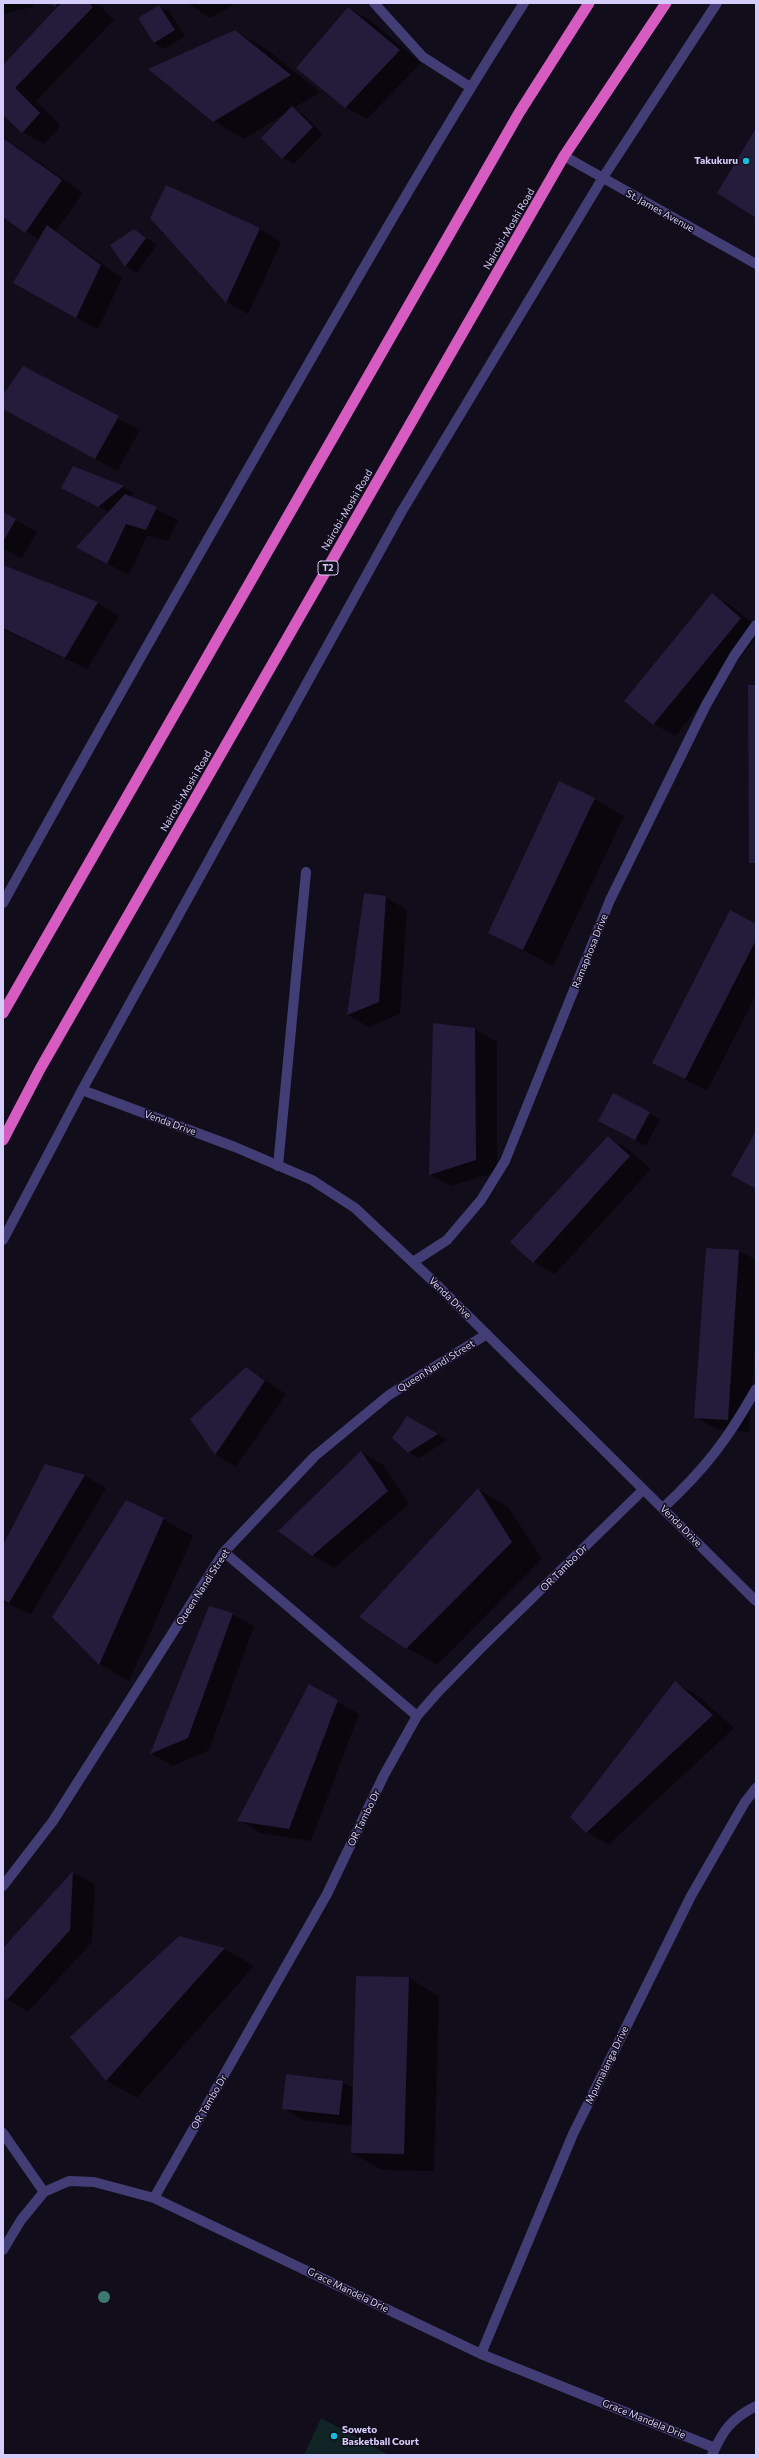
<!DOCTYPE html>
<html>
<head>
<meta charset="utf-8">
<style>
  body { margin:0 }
  #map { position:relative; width:759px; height:2458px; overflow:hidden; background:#110d1b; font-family:Commissioner,sans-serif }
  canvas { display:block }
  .frame { position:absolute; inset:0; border:4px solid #d5cdf9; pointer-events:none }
</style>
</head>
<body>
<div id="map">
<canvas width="759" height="2458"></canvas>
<div class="frame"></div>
</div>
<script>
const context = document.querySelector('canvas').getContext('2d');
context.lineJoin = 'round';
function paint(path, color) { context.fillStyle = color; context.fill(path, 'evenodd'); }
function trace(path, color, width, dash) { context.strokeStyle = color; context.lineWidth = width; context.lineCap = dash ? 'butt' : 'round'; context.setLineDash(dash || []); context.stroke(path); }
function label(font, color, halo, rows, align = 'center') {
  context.font = font + ' Commissioner,sans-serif'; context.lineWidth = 3; context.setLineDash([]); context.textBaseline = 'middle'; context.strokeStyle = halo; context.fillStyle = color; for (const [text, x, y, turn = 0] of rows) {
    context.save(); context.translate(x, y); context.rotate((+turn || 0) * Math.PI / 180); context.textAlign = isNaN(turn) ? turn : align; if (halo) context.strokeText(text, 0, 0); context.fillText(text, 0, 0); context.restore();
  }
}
paint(new Path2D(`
  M321 2418 389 2455H304Z`), '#112425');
paint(new Path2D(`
  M3 3H33V7L3 14Z
  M52 3H97L114 20 36 101 61 126 44 144 22 132 3 113V66L58 8Z
  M188 3H237L210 18Z
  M159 6 170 12 185 36 165 49 154 43Z
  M348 8 370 20 421 63 367 119 345 107Z
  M235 31 265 48 320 92 294 108 303 114 323 134 294 164 283 158 263 138 286 113 244 139 214 121Z
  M3 137 83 193 56 231 122 278 98 329 36 295 39 240 3 216Z
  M166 186 260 229 281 242 248 314 227 302Z
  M134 230 157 245 137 273 126 266 112 245Z
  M23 368 140 430 117 471 3 408V397Z
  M74 468 124 487 134 493 130 497 178 520 168 541 147 536 129 575 99 559 109 512 73 494Z
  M3 513 37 532 22 558 3 549Z
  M3 566 98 603 119 616 87 669 3 629Z
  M712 595 733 607 756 626V638L675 736 654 724Z
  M594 799 624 816 553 966 489 932Z
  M365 894 385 897 407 910 400 1014 369 1027 348 1015Z
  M756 925V995L707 1091 654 1063Z
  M434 1024 475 1029 497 1042V1172L451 1186 430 1174Z
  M614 1094 660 1119 646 1146 611 1127Z
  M608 1137 629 1150 651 1169 555 1274 534 1262Z
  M707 1249 739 1251 756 1260V1327L749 1432 717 1429 695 1417Z
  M246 1368 286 1394 236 1467 215 1454Z
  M407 1417 448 1440 419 1458 408 1452Z
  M361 1452 383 1465 409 1504 334 1568 312 1555Z
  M46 1465 85 1476 106 1488 31 1614 3 1602V1547Z
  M479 1490 508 1507 542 1559 437 1665 407 1648Z
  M163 1519 193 1536 129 1681 100 1664 53 1617Z
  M210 1607 232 1614 254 1626 209 1750 173 1766 152 1754Z
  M675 1683 697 1695 734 1728 608 1845 587 1832Z
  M309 1686 359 1714 311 1841 260 1833 239 1820Z
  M74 1873 95 1885 92 1942 28 2012 3 1997V1950Z
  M180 1937 225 1949 254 1966 137 2098 107 2081 72 2037Z
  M357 1977 409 1978 439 1996 434 2171 382 2170 352 2153V2126L304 2120 283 2108 342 2082 354 2088Z`), '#0007');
paint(new Path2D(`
  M50 3H58L55 7Z
  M61 3H89L93 7 15 88 40 113 22 133 3 115V65Z
  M159 5 175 30 154 43 138 18Z
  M348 7 400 50 345 108 296 68Z
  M235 30 291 75 213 122 148 69Z
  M292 106 313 127 282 159 261 138Z
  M756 128V218L717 193Z
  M3 138 62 180 25 233 3 217Z
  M166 185 260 228 226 303 150 218Z
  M47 225 101 265 76 318 13 283Z
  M134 229 146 238 125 267 110 245Z
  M23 366 119 416 95 459 3 409V395Z
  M73 466 124 486 98 507 61 488Z
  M125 494 157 507 146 530 126 524 107 564 76 547Z
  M3 512 16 519 3 542Z
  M3 565 98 602 65 658 3 628Z
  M712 593 741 618 653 725 624 701Z
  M748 685H756V863H749Z
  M559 781 595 798 523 950 488 933Z
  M364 893 386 896 379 1002 347 1015Z
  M730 910 756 924V940L685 1079 652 1063Z
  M433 1023 475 1028 476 1160 429 1175Z
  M613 1093 650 1112 635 1140 598 1121Z
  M756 1131V1189L731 1175Z
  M608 1136 630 1156 533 1263 510 1242Z
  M706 1248 739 1250 728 1420 694 1418Z
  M246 1367 265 1381 215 1455 190 1419Z
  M407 1416 438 1434 408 1453 392 1438Z
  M361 1451 388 1491 312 1556 278 1531Z
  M45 1464 85 1475 9 1603 3 1600V1545Z
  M478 1488 512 1542 406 1649 359 1617Z
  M126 1500 164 1518 99 1665 52 1617Z
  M209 1606 233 1613 188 1738 150 1754Z
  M675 1681 713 1715 586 1833 570 1817Z
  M309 1684 338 1700 289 1829 237 1821Z
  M73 1871 70 1930 6 2001 3 1998V1948Z
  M179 1936 225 1948 106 2081 70 2037Z
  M356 1976 409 1977 404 2154 351 2153Z
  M286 2074 343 2081 339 2115 282 2109Z`), '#241c3a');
trace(new Path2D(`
  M3 903C100 728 199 554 299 380 372 253 445 126 524 3
  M278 1166 306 872
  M3 1240 82 1090 402 511 602 179 717 3`), '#433d75', 10);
trace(new Path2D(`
  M374 3 423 57 470 87
  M564 156 756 264
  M82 1090 235 1147 312 1180 355 1208 435 1283 756 1601
  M413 1262 447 1240 481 1200 505 1161 610 900 706 705 734 656 756 625
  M663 1508C705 1469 728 1439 756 1389
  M224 1552 417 1716
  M3 1886 53 1821 224 1552 315 1456 389 1395 487 1334
  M3 2133 44 2192
  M154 2198 327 1894 384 1775 417 1716 438 1692 482 1647 643 1490
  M3 2250 21 2220 44 2192 69 2181 94 2182 154 2198 481 2354 715 2448
  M481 2354 573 2134 691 1896 745 1802 756 1788
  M712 2455C723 2430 731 2419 756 2406`), '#433d75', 10);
trace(new Path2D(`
  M3 1013 519 113 589 3
  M3 1140 40 1069 564 156 666 3`), '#d65cc1', 11);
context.fillStyle = '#3e7873';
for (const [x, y] of [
  [104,2297]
]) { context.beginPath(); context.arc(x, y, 6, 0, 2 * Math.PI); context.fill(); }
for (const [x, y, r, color] of [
  [746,161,4,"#19bbda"],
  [334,2436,4,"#19bbda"]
]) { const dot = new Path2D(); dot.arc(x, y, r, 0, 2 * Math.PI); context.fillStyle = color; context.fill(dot); trace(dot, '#110d1b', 1.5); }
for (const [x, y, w] of [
  [328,568,20]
]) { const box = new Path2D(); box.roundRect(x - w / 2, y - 7, w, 14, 3); context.fillStyle = '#110d1b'; context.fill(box); trace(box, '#d5cdf9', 1); }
label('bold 9px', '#d5cdf9', null, [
  ["T2",328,568]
]);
label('bold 10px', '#d5cdf9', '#110d1b', [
  ["Takukuru",738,161],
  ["Soweto",342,2430,"left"],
  ["Basketball Court",342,2442,"left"]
], 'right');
label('10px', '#d5cdf9', '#110d1b', [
  ["St. James Avenue",660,211,29],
  ["Nairobi-Moshi Road",509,229,-60],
  ["Nairobi-Moshi Road",347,510,-60],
  ["Nairobi-Moshi Road",186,791,-60],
  ["Ramaphosa Drive",590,951,-68],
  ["Venda Drive",170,1123,20],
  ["Venda Drive",450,1298,44],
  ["Queen Nandi Street",436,1366,-32],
  ["Venda Drive",681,1526,45],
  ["OR Tambo Dr",564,1568,-45],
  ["Queen Nandi Street",203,1587,-57],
  ["OR Tambo Dr",364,1818,-64],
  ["Mpumalanga Drive",607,2065,-64],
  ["OR Tambo Dr",209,2102,-60],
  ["Grace Mandela Drie",348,2290,26],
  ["Grace Mandela Drie",644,2419,22]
]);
</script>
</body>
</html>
